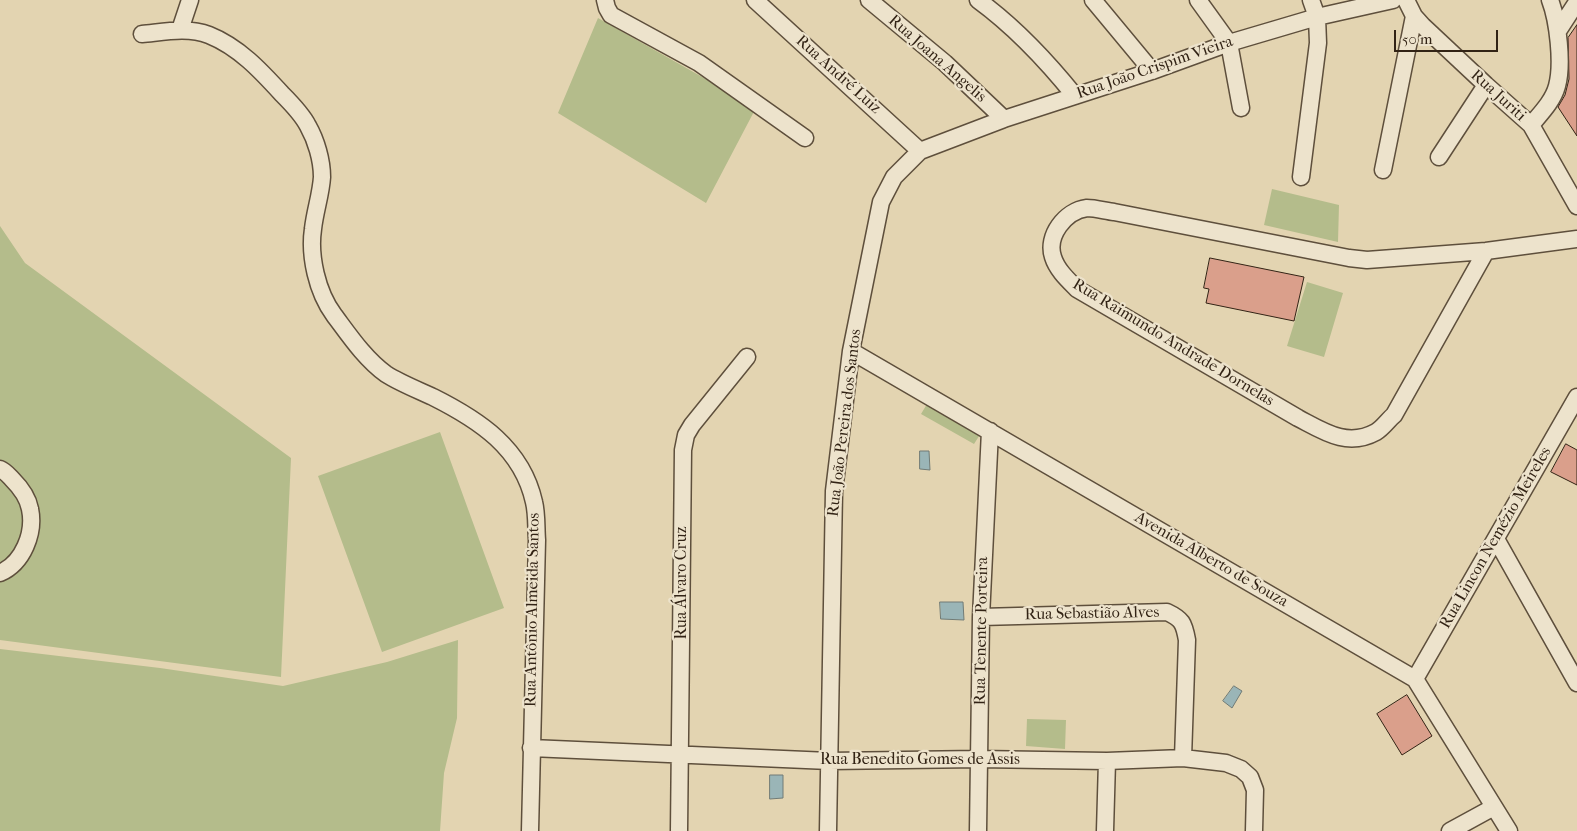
<!DOCTYPE html>
<html>
<head>
<meta charset="utf-8">
<style>
  body { margin:0 }
  #map { position:relative; width:1577px; height:831px; overflow:hidden; background:#e3d4b1; font-family:"IM FELL French Canon",serif }
  canvas { display:block }
  .scale { position:absolute; left:1394px; top:30px; width:104px; height:22px; box-sizing:border-box; border:2px solid #322315; border-top:0; padding-left:6px; font-size:15px; line-height:18px; white-space:nowrap; color:#322315; -webkit-text-stroke:4px #ede3cc; paint-order:stroke }
</style>
</head>
<body>
<div id="map">
<canvas width="1577" height="831"></canvas>
<div class="scale">50 m</div>
</div>
<script>
const context = document.querySelector('canvas').getContext('2d');
context.lineJoin = 'round';
function paint(path, color) { context.fillStyle = color; context.fill(path, 'evenodd'); }
function trace(path, color, width, dash) { context.strokeStyle = color; context.lineWidth = width; context.lineCap = dash ? 'butt' : 'round'; context.setLineDash(dash || []); context.stroke(path); }
function label(font, color, halo, rows, align = 'center') {
  context.font = font + ' "IM FELL French Canon",serif'; context.lineWidth = 4.5; context.setLineDash([]); context.textBaseline = 'middle'; context.strokeStyle = halo; context.fillStyle = color; for (const [text, x, y, turn = 0] of rows) {
    context.save(); context.translate(x, y); context.rotate((+turn || 0) * Math.PI / 180); context.textAlign = isNaN(turn) ? turn : align; if (halo) context.strokeText(text, 0, 0); context.fillText(text, 0, 0); context.restore();
  }
}
paint(new Path2D(`
  M598 18 734 95 758 104 706 203 558 113Z
  M1272 189 1339 205 1338 242 1264 225Z
  M0 226 25 263 291 458 281 677 0 640Z
  M1307 282 1343 293 1324 357 1287 346Z
  M927 404 981 433 974 444 921 414Z
  M440 432 504 608 382 652 318 476Z
  M458 640 457 718 444 773 440 831H0V649L160 668 283 686 387 662Z
  M1027 719 1066 720 1065 749 1026 746Z`), '#b4bc8b');
const water = new Path2D(`
  M920 451H929L930 470 920 469Z
  M940 602H963L964 620 941 619Z
  M1234 686 1242 691 1232 708 1223 701Z
  M770 775H783V798L770 799Z`);
paint(water, '#9ab5b7');
trace(water, '#707b76', 1);
const building = new Path2D(`
  M1577 25V136L1558 107 1565 95 1569 79 1568 38Z
  M1210 258 1304 277 1294 321 1206 303 1209 289 1204 288Z
  M1566 444 1577 450V485L1551 472Z
  M1407 695 1432 736 1402 755 1377 714Z`);
paint(building, '#da9f8b');
trace(building, '#322315', 1);
const street = new Path2D(`
  M605 0 607 8 611 15 699 63 805 138
  M755 0 920 151
  M869 0 945 63 1004 119
  M978 0C1015 27 1046 60 1075 96
  M1093 0 1152 71
  M1198 0 1229 43 1241 108
  M1406 0 1414 16 1423 26 1486 85 1531 125
  M1550 0C1558 21 1563 64 1557 86 1553 101 1541 113 1531 125L1577 206
  M180 30 190 0
  M1558 31 1577 2
  M142 34C164 32 188 27 209 35 239 47 261 71 282 94 291 103 302 114 308 126 316 140 322 160 322 177 321 194 315 211 313 229 309 256 317 292 334 315 349 335 365 359 386 374 400 383 418 390 433 397 479 420 522 448 534 502 537 514 536 528 537 540L530 831
  M1439 157 1486 85
  M1383 170 1414 16
  M1301 177 1318 43 1317 17 1311 0
  M1486 251 1394 415C1388 420 1383 428 1376 432 1347 448 1323 431 1298 418L1077 289C1068 280 1057 270 1053 257 1046 236 1065 211 1087 208 1095 208 1106 211 1114 212L1349 258 1367 260 1486 251 1577 239
  M851 351 1415 679 1509 831
  M0 469C5 471 8 475 12 479 20 487 28 498 30 509 35 533 23 563 0 573
  M1496 539 1577 683
  M981 617 1167 612C1182 619 1184 623 1187 640L1183 758
  M1415 679 1577 397
  M531 748 829 761 979 759 1107 761 1183 758 1226 763 1241 769 1250 777 1255 790 1254 831
  M679 831 683 450 686 435 692 425 747 357
  M828 831 834 491 851 351 881 202 894 177 920 151 1004 119 1152 71 1229 43 1317 17 1393 0
  M978 831 981 617 990 431
  M1105 831 1107 761
  M1450 831 1494 807`);
trace(street, '#5e4f3c', 19);
trace(street, '#ede3cc', 16);
label('16px', '#322315', '#ede3cc', [
  ["Rua Joana Angelis",937,59,41],
  ["Rua João Crispim Vieira",1155,68,-19],
  ["Rua André Luiz",838,75,42],
  ["Rua Juriti",1498,96,42],
  ["Rua Raimundo Andrade Dornelas",1173,343,31],
  ["Rua João Pereira dos Santos",845,423,-83],
  ["Rua Lincon Nemézio Meireles",1496,538,-60],
  ["Avenida Alberto de Souza",1211,560,30],
  ["Rua Álvaro Cruz",682,583,-90],
  ["Rua Antônio Almeida Santos",533,610,-89],
  ["Rua Sebastião Alves",1092,614,-1],
  ["Rua Tenente Porteira",982,631,-89],
  ["Rua Benedito Gomes de Assis",920,760]
]);
</script>
</body>
</html>
